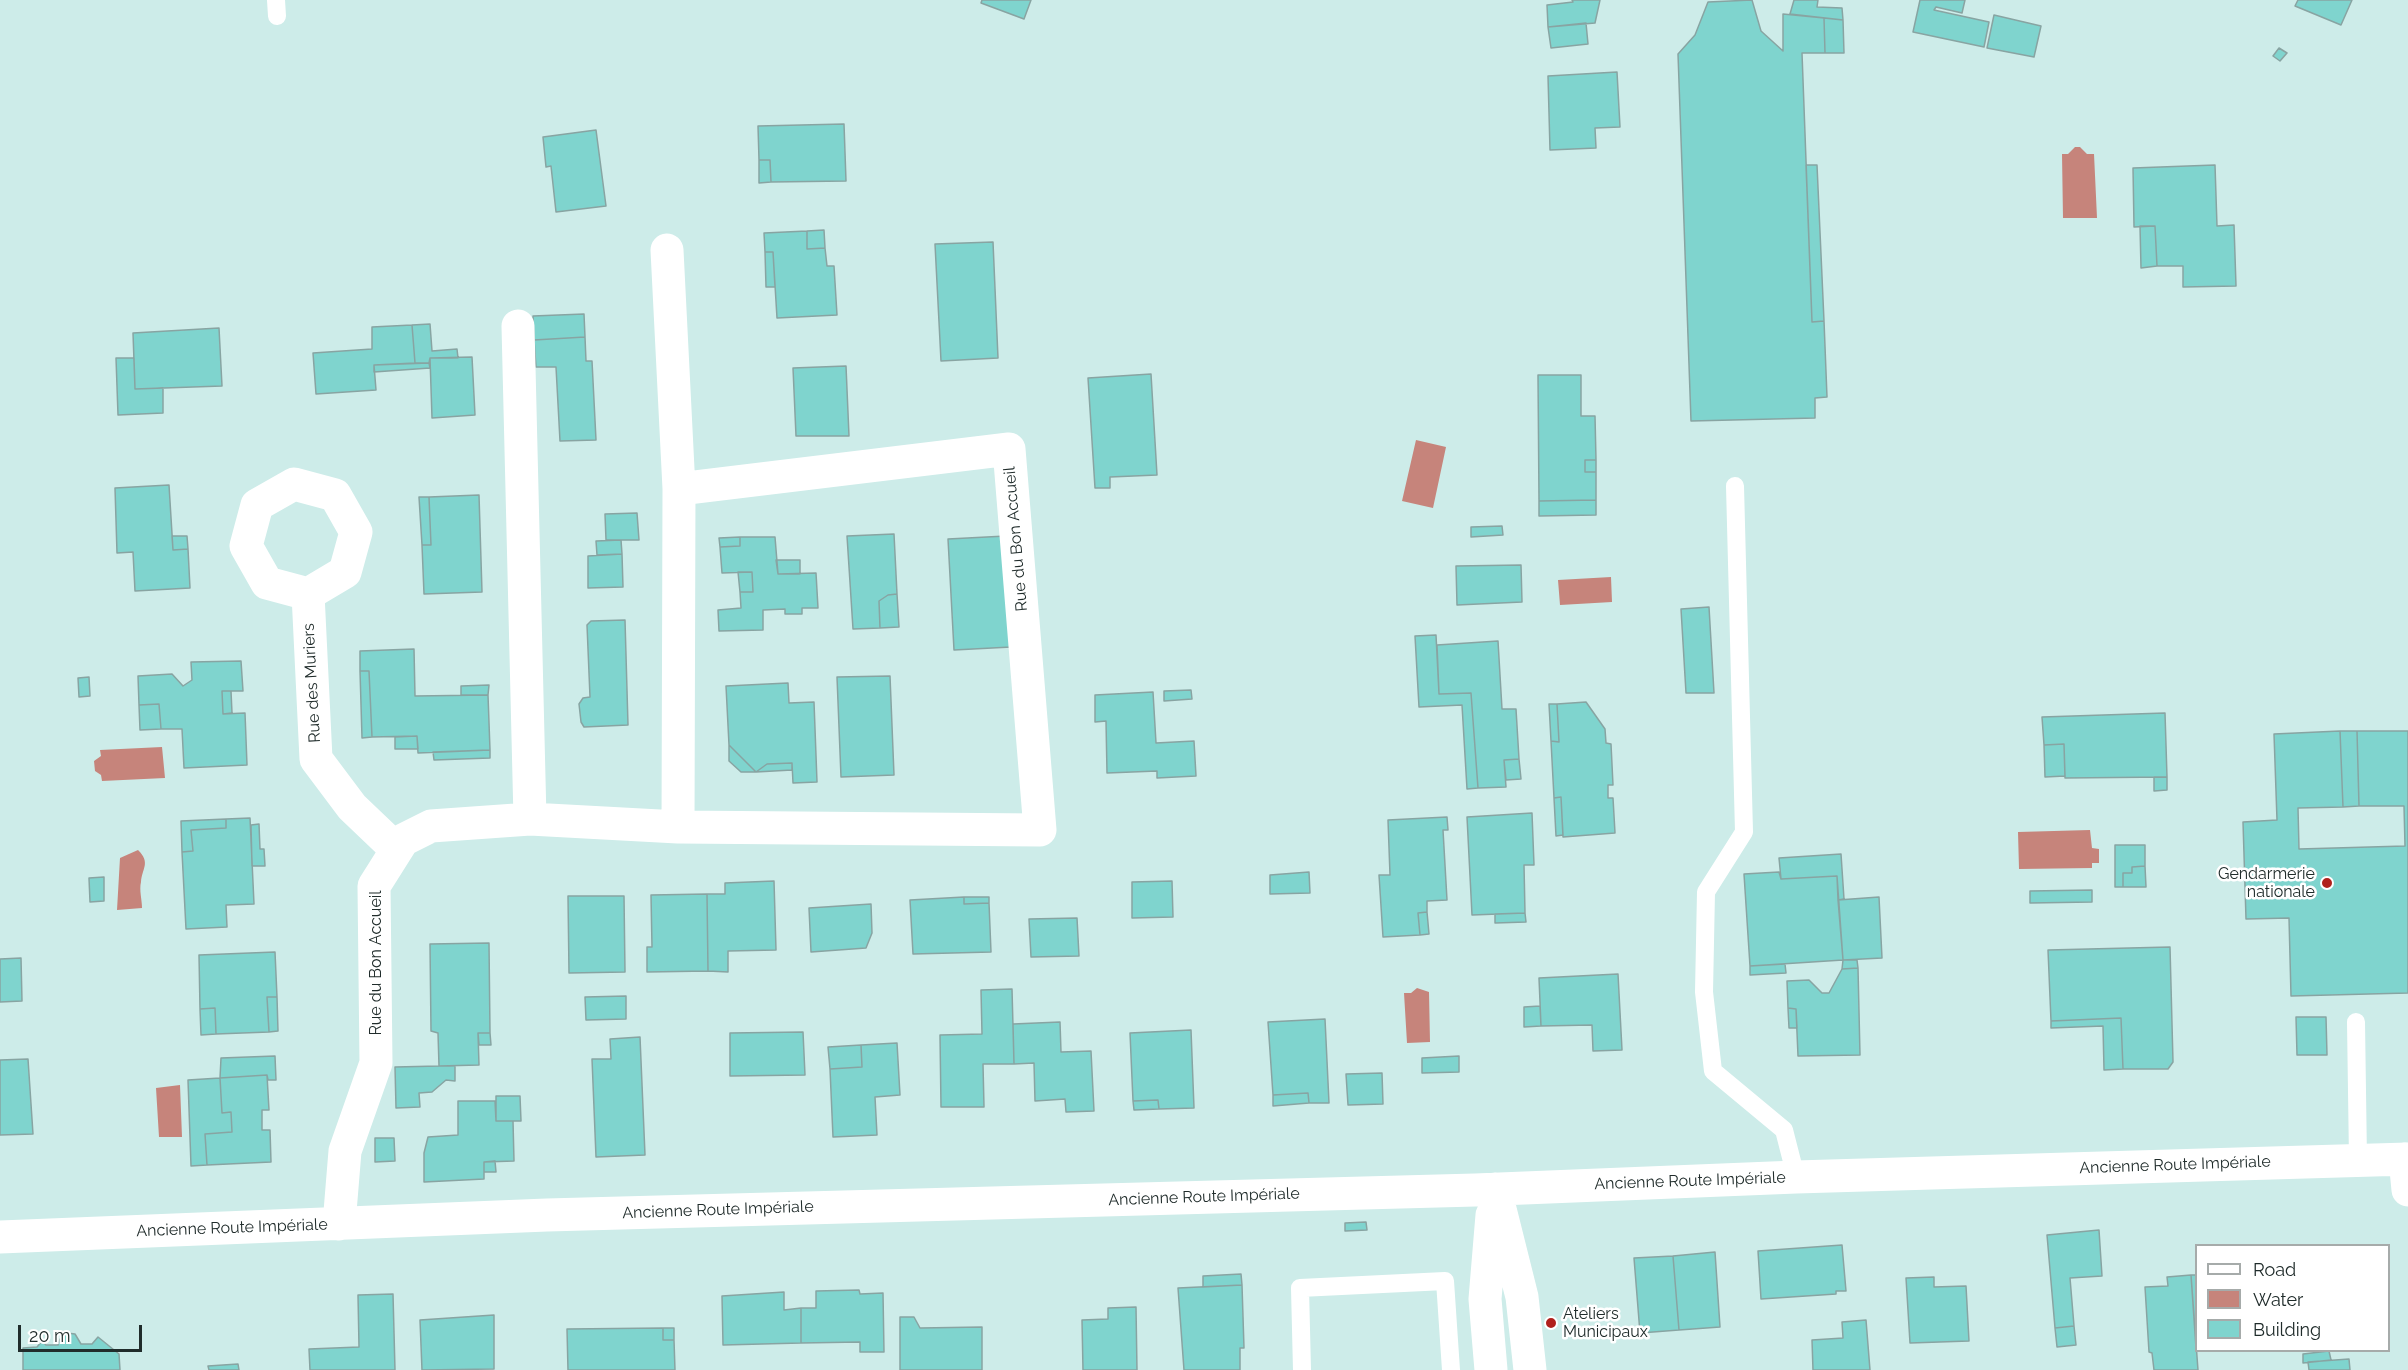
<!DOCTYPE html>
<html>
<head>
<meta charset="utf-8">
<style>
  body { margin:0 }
  #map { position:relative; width:2408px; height:1370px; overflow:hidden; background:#cdece9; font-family:Raleway,sans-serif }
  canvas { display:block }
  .legend { position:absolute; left:2195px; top:1244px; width:195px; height:108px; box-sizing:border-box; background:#fff; border:2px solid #a6abaa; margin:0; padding:8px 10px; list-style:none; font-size:18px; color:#202c2b }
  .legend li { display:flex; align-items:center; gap:12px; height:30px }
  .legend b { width:30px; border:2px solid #a6abaa }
  .scale { position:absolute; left:18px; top:1325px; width:124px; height:27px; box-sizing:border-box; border:3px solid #202c2b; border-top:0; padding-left:8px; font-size:18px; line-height:21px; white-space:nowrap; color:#202c2b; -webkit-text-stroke:4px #fff; paint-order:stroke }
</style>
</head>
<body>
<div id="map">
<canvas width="2408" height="1370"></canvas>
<ul class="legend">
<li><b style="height:8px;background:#fff"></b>Road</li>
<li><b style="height:16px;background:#c6847b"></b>Water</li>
<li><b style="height:16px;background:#7fd4ce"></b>Building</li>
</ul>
<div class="scale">20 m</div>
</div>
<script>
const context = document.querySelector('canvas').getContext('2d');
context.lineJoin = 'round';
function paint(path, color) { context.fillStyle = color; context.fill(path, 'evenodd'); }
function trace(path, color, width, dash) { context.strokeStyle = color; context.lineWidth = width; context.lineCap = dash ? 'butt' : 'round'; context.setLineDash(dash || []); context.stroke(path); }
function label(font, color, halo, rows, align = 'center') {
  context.font = font + ' Raleway,sans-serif'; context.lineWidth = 5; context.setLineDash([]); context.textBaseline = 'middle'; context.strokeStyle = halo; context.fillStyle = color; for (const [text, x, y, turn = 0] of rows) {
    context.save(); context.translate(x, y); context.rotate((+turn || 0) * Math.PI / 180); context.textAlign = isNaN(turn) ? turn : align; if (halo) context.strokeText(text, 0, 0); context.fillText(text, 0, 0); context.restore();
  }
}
paint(new Path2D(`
  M2075 147H2080L2087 154H2094L2097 218H2063L2062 154H2068Z
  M1416 440 1446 447 1433 508 1402 501Z
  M1611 577 1612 602 1560 605 1558 580Z
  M162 747 165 778 102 781 101 775 95 771 94 761 101 756 100 750Z
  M2090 830 2092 848 2099 849V863H2092V868L2019 869 2018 832Z
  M138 850C151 863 142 868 141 882 139 890 142 900 142 908L117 910 120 858Z
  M1417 988 1429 992 1430 1042 1407 1043 1404 993H1411Z
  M180 1085 182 1137H159L156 1088Z`), '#c6847b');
const building = new Path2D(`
  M982 0H1031L1024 19 981 3Z
  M1572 0H1600L1595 23 1548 27 1547 5 1573 2Z
  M1752 0 1761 31 1783 51V14L1824 18 1825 53H1802L1812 322 1824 321 1827 397 1815 398V418L1691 421 1678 54 1695 35 1708 2Z
  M1794 0H1818L1817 7 1842 8 1843 20 1790 14Z
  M1920 0H1965L1962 13 1936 7 1934 10 1989 22 1984 47 1913 32Z
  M2298 0H2352L2341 25 2295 6Z
  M1994 15 2041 26 2034 57 1987 48Z
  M1824 18 1843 20 1844 53H1825Z
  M1586 23 1588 44 1551 48 1548 27Z
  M2279 48 2287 53 2280 61 2273 56Z
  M1617 72 1620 127 1595 128 1596 148 1550 150 1548 76Z
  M844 124 846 181 771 182 770 160H759L758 126Z
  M596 130 606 206 556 212 551 166 546 167 543 137Z
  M759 160H770L771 182 759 183Z
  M1806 165H1817L1824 321 1812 322Z
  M2215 165 2217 226 2234 225 2236 286 2183 287V266H2157L2155 226 2134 227 2133 168Z
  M2140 226H2155L2157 266 2141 268Z
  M824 230 825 248 807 249V231Z
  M807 231V249L825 248 827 266H834L837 315 777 318 773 252H765L764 233Z
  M993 242 998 358 941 361 935 244Z
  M765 252H773L775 287H766Z
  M584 314 585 337 534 340 533 316Z
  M430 324 432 351 457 349 458 358H430L429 363H415L412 325Z
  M412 325 415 363 374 365 376 390 316 394 313 353 372 349V327Z
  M219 328 222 386 135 389 133 333Z
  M585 337 586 361H592L596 440 560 441 556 367H536L534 340Z
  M472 357 475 415 432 418 430 358Z
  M116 358H134L135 389 163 388V413L118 415Z
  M429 363 430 368 374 372V365Z
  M846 366 849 436H796L793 368Z
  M1151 374 1157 475 1110 477V488H1095L1088 378Z
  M1538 375H1581V416H1595L1596 460H1585V472H1596V500L1539 501Z
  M1585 460H1596V472H1585Z
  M169 485 173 550 188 549 190 588 135 591 133 552 117 553 115 488Z
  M479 495 482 592 424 594 422 545H431L429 497Z
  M419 497H429L431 545H422Z
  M1596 500V515L1539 516V501Z
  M637 513 639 540H606L605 514Z
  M1502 526 1503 535 1471 537V527Z
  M894 534 897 594 888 595 879 601 880 628 853 629 847 536Z
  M172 536H187L188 549 173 550Z
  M1006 536 1011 647 954 650 948 539Z
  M740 537V546L720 547 719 538Z
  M740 537H775L778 574 816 573 818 608H802V614H785V609L763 610V630L719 631 718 610 741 608 740 592H753L752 572 722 573 720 547 740 546Z
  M621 540 622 554 597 555 596 541Z
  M622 554 623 587 588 588V556Z
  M776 560H800V574H778Z
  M1521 565 1522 602 1457 605 1456 566Z
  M738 572H752L753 592H740Z
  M897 594 899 627 880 628 879 601 888 595Z
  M1709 607 1714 693H1686L1681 609Z
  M625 620 628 725 584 727 581 722 579 704 583 698 590 697 587 625 591 621Z
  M1436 635 1439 694 1471 693 1478 788 1467 789 1462 705 1419 707 1415 636Z
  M1498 641 1502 709H1516L1519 759 1504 760 1506 787 1478 788 1471 693 1439 694 1437 645Z
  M414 649 415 696 488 695 490 750 418 753 417 736 372 737 369 671H360V651Z
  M241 661 243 691H222L223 714 245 713 247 765 184 768 182 729H161L159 704 139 705 138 676 172 674 183 686 192 680 191 662Z
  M360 671H369L372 737 362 738Z
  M890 676 894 775 841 777 837 677Z
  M89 677 90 696 79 697 78 678Z
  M788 683 789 703 814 702 817 782 793 783 792 763 767 764 756 772 729 745 726 686Z
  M489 685 488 695H461V686Z
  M1191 690 1192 699 1164 701V691Z
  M222 691H231L232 713 223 714Z
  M1153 692 1156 743 1194 741 1196 776 1157 778V771L1107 773 1106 721 1095 722V695Z
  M1586 702 1605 729 1606 743 1611 744 1613 785H1608V798H1613L1615 833 1563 837 1561 797 1554 798 1551 741 1559 742 1557 704Z
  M159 704 161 729 140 730 139 705Z
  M1549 704H1557L1559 742 1551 741Z
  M2165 713 2167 777 2065 778 2064 744 2044 745 2042 717Z
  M2340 731 2343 807 2298 808 2299 849 2405 846 2404 806H2359L2357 731H2408V993L2291 996 2289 918 2246 919 2243 822 2277 820 2274 734Z
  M2340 731H2357L2359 806 2343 807Z
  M417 736 418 749H395V737Z
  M2064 744 2065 776 2045 777 2044 745Z
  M729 745 756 772H741L729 761Z
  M490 750V758L434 760 433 752Z
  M1519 759 1521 779 1506 780 1504 760Z
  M792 763V770L756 772 767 764Z
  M2154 777H2167V790L2154 791Z
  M1561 797 1563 835 1556 836 1554 798Z
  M1532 813 1534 865H1524L1525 913 1472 915 1467 817Z
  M1447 817 1448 830H1443L1447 900 1427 901V912L1418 913 1420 935 1383 937 1379 875H1390L1388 820Z
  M250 818 254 904 226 905 227 927 186 929 182 852 193 851 191 830 226 828V819Z
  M226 819V828L191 830 193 851 182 852 181 821Z
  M259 824 260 849H264L265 866H252L251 825Z
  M2115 845H2145V866L2132 867V873H2123V887H2115Z
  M1841 854 1844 899 1838 900 1837 876 1781 879 1779 858Z
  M2145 866 2146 887H2123V873H2132V867Z
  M1309 872 1310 893 1270 894V875Z
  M1779 872 1781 879 1837 876 1843 960 1750 966 1744 874Z
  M104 877V901L90 902 89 878Z
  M774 881 776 950 728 951V972L708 971 707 894H725V883Z
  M1172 881 1173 917 1132 918V882Z
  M2092 890V902L2030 903V891Z
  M707 894 708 971 647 972V947H652L651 895Z
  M568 896H624L625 972 569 973Z
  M964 897H989V903L964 904Z
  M964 897V904L989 903 991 952 913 954 910 900Z
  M1879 897 1882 958 1843 960 1838 900Z
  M871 904 872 933 866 948 811 952 809 908Z
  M1427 912 1429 934 1420 935 1418 913Z
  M1525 913 1526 922 1495 923V914Z
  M1077 918 1079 956 1031 957 1029 919Z
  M489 943 490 1033H478L479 1065 439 1066 438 1033 431 1031 430 944Z
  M2170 947 2173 1062 2168 1069H2123L2121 1018 2051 1021 2048 950Z
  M275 952 277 997H267L269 1032 216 1034 215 1008 200 1009 199 955Z
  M21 958 22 1001 0 1002V959Z
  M1843 960H1857L1858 968 1842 969Z
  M1785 964 1786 973 1750 975V966Z
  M1858 968 1860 1055 1798 1056 1796 1009 1788 1008 1787 981 1809 980 1822 993H1829L1842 969Z
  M1618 974 1622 1050 1593 1051 1592 1025 1541 1026 1539 978Z
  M1012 989 1014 1064H983L984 1107H941L940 1035 982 1034 981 990Z
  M626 996V1019L586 1020 585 997Z
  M267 997H277L278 1031 269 1032Z
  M1540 1006 1541 1026 1524 1027V1007Z
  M215 1008 216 1034 201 1035 200 1009Z
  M1788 1008 1796 1009 1797 1028H1789Z
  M2296 1017H2326L2327 1055H2297Z
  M2121 1018 2123 1069 2104 1070 2103 1026 2051 1028V1021Z
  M1325 1019 1329 1103H1309L1308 1093 1273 1095 1268 1022Z
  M1060 1022 1061 1052 1091 1051 1094 1111 1066 1112 1065 1099 1035 1101 1034 1063 1014 1064 1013 1024Z
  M1191 1030 1194 1108 1159 1109 1158 1100 1133 1101 1130 1033Z
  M803 1032 805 1075 730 1076V1033Z
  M478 1033H490L491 1045H479Z
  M640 1037 645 1155 596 1157 592 1059H611L610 1039Z
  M897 1043 900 1095 875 1097 877 1135 833 1137 830 1069 862 1067 861 1045Z
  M861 1045 862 1067 830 1069 828 1047Z
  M275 1056 276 1080H268L267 1075 220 1078 221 1058Z
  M1459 1056V1072L1422 1073V1058Z
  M28 1059 33 1134 0 1135V1060Z
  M439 1066H455V1081L446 1080 432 1092 419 1093 420 1107 396 1108 395 1067Z
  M1382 1073 1383 1104 1348 1105 1346 1074Z
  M267 1075 269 1110H262V1130H270L271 1162 207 1165 205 1134 232 1132 231 1112 222 1113 220 1078Z
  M220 1078 222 1113 231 1112 232 1132 205 1134 207 1165 191 1166 188 1080Z
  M1308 1093 1309 1103 1273 1106V1095Z
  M496 1096H520L521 1121H496Z
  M1158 1100 1159 1109 1134 1110 1133 1101Z
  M458 1101H495L496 1121H513L514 1161 484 1162V1179L424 1182V1153L428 1137 458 1135Z
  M375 1138H394L395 1161 375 1162Z
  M495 1161 496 1172H484V1162Z
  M1366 1222 1367 1230 1345 1231V1223Z
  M2099 1230 2102 1276 2070 1278 2074 1326 2055 1328 2047 1235Z
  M1842 1245 1846 1291H1836V1294L1761 1299 1758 1251Z
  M1715 1252 1720 1327 1679 1330 1673 1256Z
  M1673 1256 1679 1330 1640 1333 1634 1258Z
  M1241 1274 1242 1285 1203 1287V1276Z
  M2191 1275 2198 1370H2154L2152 1353 2149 1352 2145 1287 2168 1286 2167 1277Z
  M2191 1275H2196V1348Z
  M1934 1277V1287L1966 1286 1969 1341 1910 1343 1906 1278Z
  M1242 1285 1244 1348H1240V1370H1184L1178 1288Z
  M859 1290 860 1294 883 1293 884 1352H860V1342L801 1343V1308H816V1291Z
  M784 1292V1310L801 1308V1343L723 1345 722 1296Z
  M393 1294 395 1370H310L309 1349 359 1347 358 1295Z
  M1136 1307 1137 1370H1083L1082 1320 1108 1319V1308Z
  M494 1315V1369L422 1370 420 1320Z
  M900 1317H914L920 1328 982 1327V1370H900Z
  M1866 1320 1870 1370H1813L1812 1340 1843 1338 1842 1322Z
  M2074 1326 2076 1345 2057 1347 2055 1328Z
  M663 1328H674V1340H663Z
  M663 1328V1340H674L675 1370H568L567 1329Z
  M67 1333 75 1334 81 1344H92L98 1337 119 1354 120 1370H23V1348L37 1347 42 1341 46 1345H58L60 1339Z
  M2329 1351 2331 1360 2303 1363V1354Z
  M2349 1359 2350 1370H2309L2308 1362Z
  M238 1364 239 1370H209L208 1366Z`);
paint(building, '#7fd4ce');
trace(building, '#88a4a2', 1.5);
trace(new Path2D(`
  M276 0 277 16
  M1735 486 1744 832 1706 892 1704 992 1713 1071 1784 1130 1796 1177
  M2356 1022 2358 1160
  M1302 1370 1300 1288 1445 1281 1451 1370`), '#fff', 18);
trace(new Path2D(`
  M667 250 679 489
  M518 326 530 819
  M294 484 335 495 356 532 345 572 308 594 267 583 246 546 257 505Z
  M308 594 316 759 352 807 396 849
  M2405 1159 2408 1190
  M1495 1189 1522 1297 1530 1370
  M339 1224 345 1151 376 1063 374 886 403 840 431 826 530 819 678 827 1040 830 1009 449 679 489 678 827
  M0 1237 547 1215 1475 1190 1796 1177 2408 1159
  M1491 1370 1485 1299 1492 1215`), '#fff', 33);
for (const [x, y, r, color] of [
  [2327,883,6,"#b0201c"],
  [1551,1323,6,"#b0201c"]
]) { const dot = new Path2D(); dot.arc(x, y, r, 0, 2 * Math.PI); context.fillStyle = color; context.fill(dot); trace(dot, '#fff', 2); }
label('16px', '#202c2b', '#fff', [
  ["Rue du Bon Accueil",1016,539,-95],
  ["Rue des Muriers",312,683,-93],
  ["Rue du Bon Accueil",376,963,-90],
  ["Ancienne Route Impériale",2175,1165,-2],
  ["Ancienne Route Impériale",1690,1181,-2],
  ["Ancienne Route Impériale",1204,1197,-2],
  ["Ancienne Route Impériale",718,1210,-2],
  ["Ancienne Route Impériale",232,1228,-2]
]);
label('16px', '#202c2b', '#fff', [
  ["Gendarmerie",2315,874],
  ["nationale",2315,892],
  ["Ateliers",1563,1314,"left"],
  ["Municipaux",1563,1332,"left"]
], 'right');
</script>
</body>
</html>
